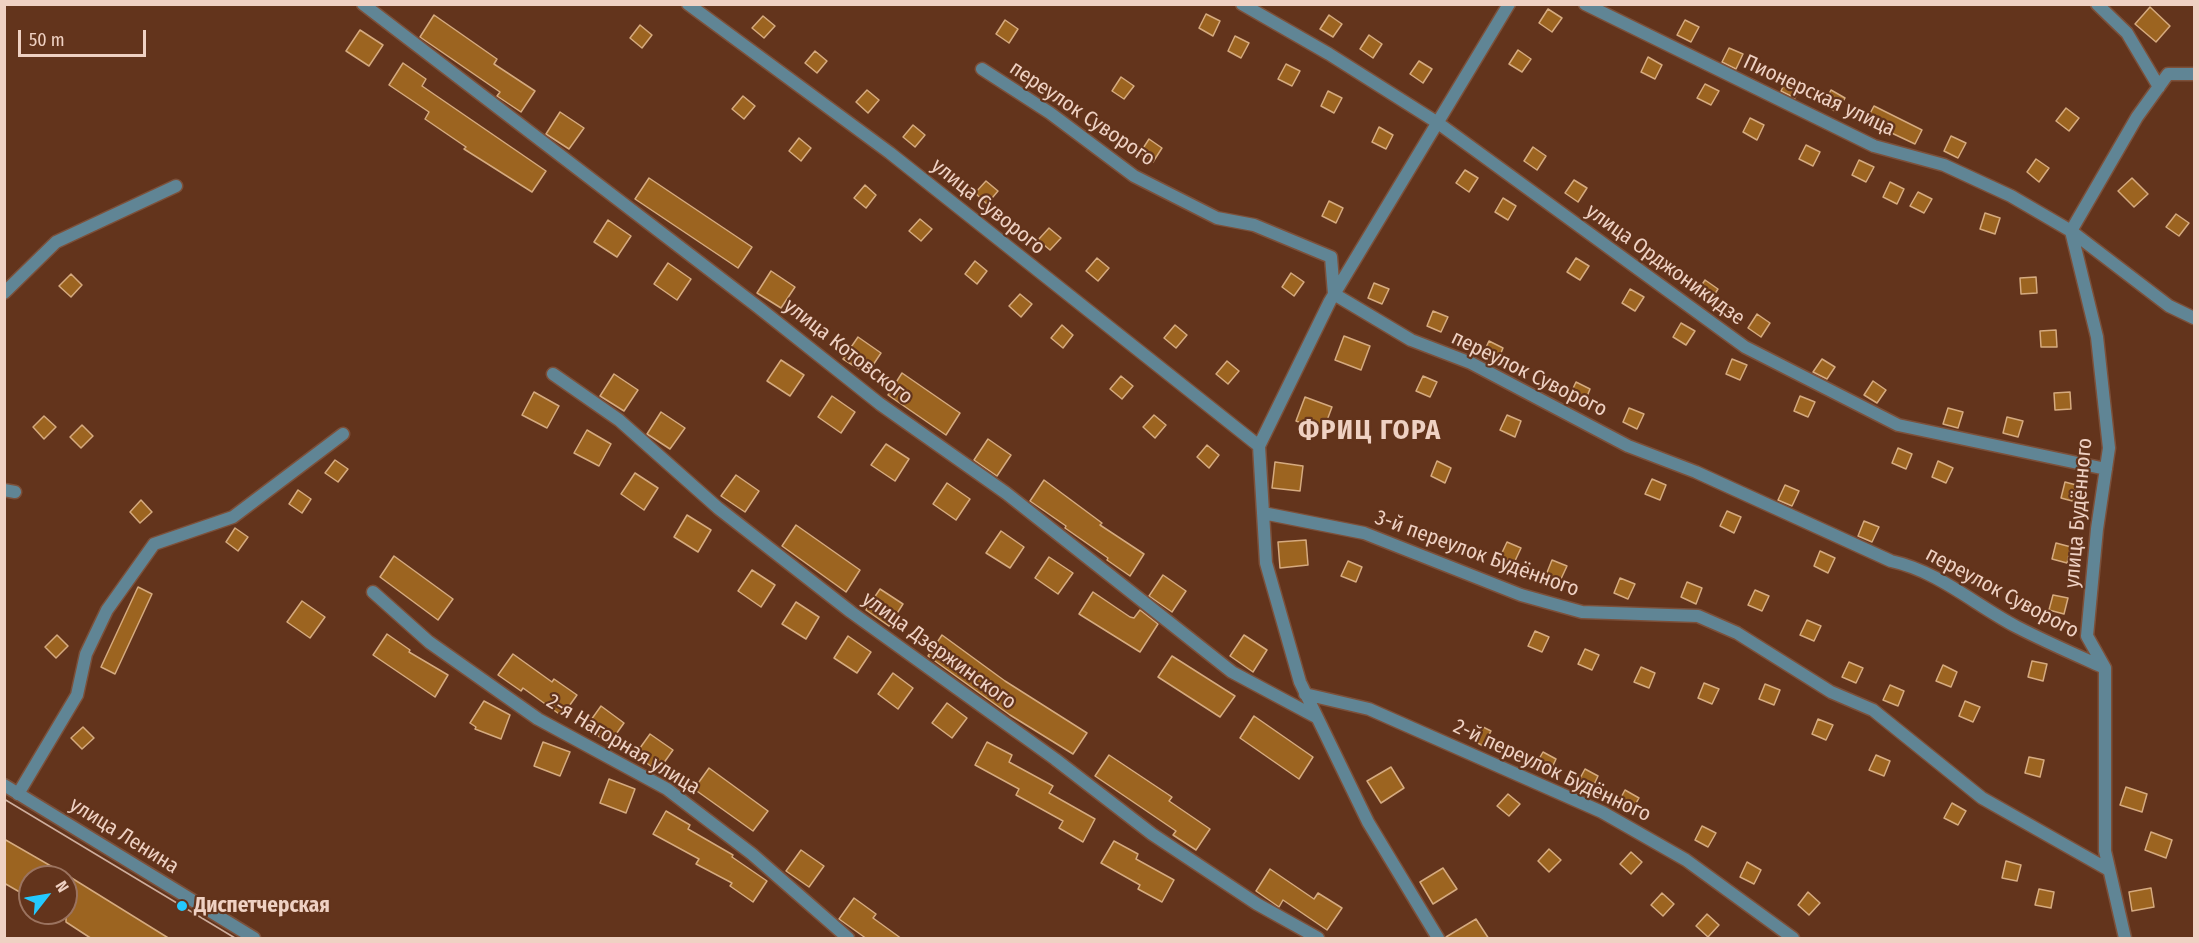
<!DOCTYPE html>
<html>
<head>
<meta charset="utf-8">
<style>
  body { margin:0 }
  #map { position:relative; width:2199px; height:943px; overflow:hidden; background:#63341c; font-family:"Fira Sans Condensed",sans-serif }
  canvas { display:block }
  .frame { position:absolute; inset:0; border:6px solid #efd1c3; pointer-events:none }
  .north { position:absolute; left:18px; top:865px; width:60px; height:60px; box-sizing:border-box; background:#63341c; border:2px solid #9b735f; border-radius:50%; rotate:59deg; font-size:16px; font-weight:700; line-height:24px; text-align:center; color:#efd1c3 }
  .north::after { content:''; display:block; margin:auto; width:21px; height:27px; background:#24c9fe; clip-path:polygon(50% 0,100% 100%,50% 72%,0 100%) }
  .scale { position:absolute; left:18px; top:30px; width:128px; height:27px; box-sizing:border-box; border:3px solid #efd1c3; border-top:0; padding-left:8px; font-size:18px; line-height:21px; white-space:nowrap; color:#efd1c3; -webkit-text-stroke:4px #63341c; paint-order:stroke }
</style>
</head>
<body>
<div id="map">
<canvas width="2199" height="943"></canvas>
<div class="frame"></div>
<div class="north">N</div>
<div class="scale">50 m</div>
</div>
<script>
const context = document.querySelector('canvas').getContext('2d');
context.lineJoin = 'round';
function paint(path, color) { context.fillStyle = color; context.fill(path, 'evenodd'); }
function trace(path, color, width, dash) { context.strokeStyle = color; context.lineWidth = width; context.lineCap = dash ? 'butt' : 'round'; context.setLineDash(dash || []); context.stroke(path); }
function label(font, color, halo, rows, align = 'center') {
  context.font = font + ' "Fira Sans Condensed",sans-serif'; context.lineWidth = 4.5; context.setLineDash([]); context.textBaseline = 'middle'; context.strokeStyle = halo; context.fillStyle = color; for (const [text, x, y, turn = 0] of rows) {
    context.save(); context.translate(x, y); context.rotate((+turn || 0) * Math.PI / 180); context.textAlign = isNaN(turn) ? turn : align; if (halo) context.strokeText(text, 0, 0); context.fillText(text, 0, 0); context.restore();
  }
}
const building = new Path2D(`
  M2150 7 2170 26 2156 42 2135 24Z
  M1548 9 1562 18 1552 32 1539 23Z
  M1206 14 1220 21 1213 36 1199 28Z
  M434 15 497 59 494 64 535 91 521 112 497 96 500 92 420 37Z
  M1329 15 1342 24 1333 37 1320 29Z
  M763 16 775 26 764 38 752 28Z
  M1005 20 1018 29 1009 43 996 34Z
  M1685 20 1699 27 1691 42 1677 35Z
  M640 25 652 35 642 48 630 38Z
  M360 30 383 45 369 66 346 51Z
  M1369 35 1382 44 1373 58 1360 49Z
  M1235 36 1249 43 1241 58 1228 51Z
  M1729 48 1743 54 1736 69 1722 62Z
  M1518 50 1531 59 1522 72 1509 64Z
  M815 51 827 61 817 73 805 63Z
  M1648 57 1662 65 1655 79 1641 72Z
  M1419 61 1432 69 1423 83 1410 74Z
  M403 63 426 79 422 86 546 171 532 192 464 149 466 147 425 119 429 112 389 85Z
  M1286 64 1300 71 1292 86 1278 79Z
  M1121 77 1134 86 1124 99 1112 91Z
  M1788 77 1803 84 1795 98 1781 91Z
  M1705 84 1719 91 1711 105 1697 98Z
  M867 90 879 100 868 113 856 102Z
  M1831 90 1845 98 1837 112 1823 105Z
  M1328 91 1342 98 1334 113 1321 106Z
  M743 96 755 106 744 119 732 109Z
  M1874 106 1922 130 1915 144 1866 121Z
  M2066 108 2079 118 2069 131 2056 121Z
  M560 112 584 128 569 149 546 134Z
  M1750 118 1764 125 1757 140 1743 132Z
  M913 125 925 135 915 147 903 137Z
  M1379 127 1393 135 1386 149 1372 142Z
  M1951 136 1966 143 1958 158 1944 151Z
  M799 138 811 148 801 161 789 151Z
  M1149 139 1162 148 1153 162 1140 153Z
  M1806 145 1820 152 1813 166 1799 159Z
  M1533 147 1546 156 1537 170 1524 161Z
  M2036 159 2049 168 2039 182 2027 172Z
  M1859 160 1874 167 1866 182 1852 175Z
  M1465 170 1478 178 1469 192 1456 183Z
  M649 178 752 247 738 268 635 199Z
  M2132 178 2148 194 2134 207 2118 191Z
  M1574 180 1587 188 1578 202 1565 193Z
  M986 181 998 191 987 204 975 193Z
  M1890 182 1904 189 1897 204 1883 197Z
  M865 185 876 195 866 208 854 198Z
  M1918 192 1932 199 1924 213 1910 206Z
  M1503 198 1516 206 1508 220 1495 212Z
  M1329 201 1343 208 1336 223 1322 216Z
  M1985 213 2000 218 1995 234 1980 229Z
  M2176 214 2189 223 2179 236 2166 227Z
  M920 219 932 229 921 241 909 231Z
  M608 220 631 236 617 257 594 242Z
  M1049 228 1061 238 1050 250 1038 240Z
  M1097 258 1109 268 1098 281 1086 271Z
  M1576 258 1589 266 1580 280 1567 272Z
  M975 261 987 271 977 284 965 274Z
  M668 263 691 279 677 300 654 284Z
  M771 271 795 287 781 308 757 293Z
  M1291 273 1304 282 1294 296 1282 287Z
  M71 274 82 285 71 297 59 286Z
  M2036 277 2037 293 2021 294 2020 278Z
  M1705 280 1718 289 1709 303 1696 294Z
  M1374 283 1389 289 1382 304 1368 298Z
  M1630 289 1644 297 1635 311 1622 303Z
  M1020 294 1032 304 1021 317 1009 306Z
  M1433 311 1448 317 1441 332 1427 326Z
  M1757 314 1770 323 1761 337 1748 328Z
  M1681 323 1695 331 1686 345 1673 337Z
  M1062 325 1073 335 1063 348 1051 338Z
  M1175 325 1187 335 1176 348 1164 338Z
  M2056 330 2057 347H2041L2040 331Z
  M1344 336 1370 346 1361 370 1335 360Z
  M858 337 881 353 867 374 843 359Z
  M1489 341 1503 348 1497 363 1482 356Z
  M1732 359 1747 365 1740 380 1726 374Z
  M1822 359 1835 367 1827 379 1813 372Z
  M781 360 804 375 790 396 767 381Z
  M1227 361 1239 371 1228 384 1216 374Z
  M902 373 960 413 946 435 888 395Z
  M614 374 638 390 624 411 600 396Z
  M1121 376 1133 386 1122 399 1110 389Z
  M1423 376 1437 382 1430 397 1416 391Z
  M1873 381 1886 390 1877 403 1864 395Z
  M1576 382 1590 389 1584 404 1569 397Z
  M534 392 559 406 547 428 522 415Z
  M2070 392 2071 409 2055 410 2054 393Z
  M832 396 855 412 841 433 818 417Z
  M1800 396 1815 402 1808 417 1794 411Z
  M1305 397 1332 407 1323 431 1296 421Z
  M1629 408 1644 414 1637 429 1623 422Z
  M1948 408 1963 412 1958 428 1943 424Z
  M661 412 685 428 670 449 647 434Z
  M1154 415 1166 425 1155 438 1143 427Z
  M1507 415 1521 421 1515 437 1500 430Z
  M44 416 56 427 44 439 33 427Z
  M2007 417 2023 421 2018 437 2003 433Z
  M82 425 93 436 81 448 70 437Z
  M587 430 611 444 599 466 574 453Z
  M988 439 1011 455 997 476 974 460Z
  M886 444 909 459 895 481 871 465Z
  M1207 445 1219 455 1209 468 1197 457Z
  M1898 448 1912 454 1906 469 1892 463Z
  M335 460 348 469 338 482 325 473Z
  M1437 461 1451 468 1445 483 1431 476Z
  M1938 461 1953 468 1946 483 1932 477Z
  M1275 462 1303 466 1300 491 1272 488Z
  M635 473 658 488 644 510 621 494Z
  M736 475 759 491 745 512 721 496Z
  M1652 479 1666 485 1660 500 1645 494Z
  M1044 480 1102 523 1100 525 1144 554 1130 576 1107 560 1108 558 1065 528 1066 526 1030 501Z
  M2065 482 2080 486 2076 502 2061 498Z
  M947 483 970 499 956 520 933 504Z
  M1785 485 1799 491 1792 506 1778 500Z
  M298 490 311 499 302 513 289 504Z
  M141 500 152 512 140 523 130 512Z
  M1727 511 1741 517 1734 533 1720 526Z
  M687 515 711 530 698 552 674 537Z
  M1864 521 1879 527 1872 542 1858 536Z
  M796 525 860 570 846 592 782 546Z
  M235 528 248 537 238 551 226 542Z
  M1001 531 1024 547 1010 568 986 553Z
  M1306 540 1308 565 1280 568 1278 542Z
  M1507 542 1521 548 1514 563 1500 557Z
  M2056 543 2071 547 2067 563 2052 559Z
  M1820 551 1835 558 1828 573 1814 566Z
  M394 556 453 599 438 620 380 577Z
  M1049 557 1073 573 1058 594 1035 578Z
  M1552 560 1567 566 1560 581 1546 575Z
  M1348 561 1362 567 1356 582 1341 576Z
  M752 570 775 585 761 607 738 591Z
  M1163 575 1186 591 1172 612 1149 596Z
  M1620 578 1635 584 1628 599 1614 593Z
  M1687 582 1702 588 1696 604 1681 597Z
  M138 587 152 594 115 674 101 667Z
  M880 589 903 604 889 626 866 610Z
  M1755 590 1769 596 1762 611 1748 605Z
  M1093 592 1130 617 1134 618 1140 610 1158 624 1140 652 1079 614Z
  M2053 595 2068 598 2064 614 2049 610Z
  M302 601 325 617 310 638 287 622Z
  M796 602 819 617 806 639 782 624Z
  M1807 620 1821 626 1814 641 1800 635Z
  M1535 631 1549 637 1542 652 1528 646Z
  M387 634 410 650 409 652 448 675 435 697 373 655Z
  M57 635 68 646 56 658 45 647Z
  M942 635 1005 681 1087 733 1073 754 1010 715 928 656Z
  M1244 635 1267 650 1253 672 1230 656Z
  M848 636 871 652 857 673 834 658Z
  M1585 649 1599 655 1592 670 1578 664Z
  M513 654 552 682 554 679 577 695 562 716 523 688 521 691 498 675Z
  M1172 656 1235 696 1220 717 1158 677Z
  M2032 661 2047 664 2043 681 2028 677Z
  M1849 662 1863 668 1856 683 1842 677Z
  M1943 665 1957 672 1951 687 1936 681Z
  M1641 667 1655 673 1649 688 1634 682Z
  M893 673 913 688 898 709 878 694Z
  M1704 683 1719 689 1712 704 1698 698Z
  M1765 684 1780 690 1774 705 1759 699Z
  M1890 685 1904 691 1898 706 1883 700Z
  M484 701 510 715 501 739 475 729 476 727 470 723Z
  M1965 701 1980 707 1973 722 1959 716Z
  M947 703 967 718 952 738 932 723Z
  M601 706 624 723 609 744 586 727Z
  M1254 716 1313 757 1299 779 1240 738Z
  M1818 719 1833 725 1826 740 1812 734Z
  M1477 724 1491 731 1483 746 1469 738Z
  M83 727 94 738 82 749 71 738Z
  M650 734 673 750 658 771 635 755Z
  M543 742 570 752 560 776 534 766Z
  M987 742 1012 755 1009 762 1053 786 1049 793 1095 819 1083 842 1059 828 1063 821 1016 795 1019 789 975 765Z
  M1543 752 1556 759 1549 774 1535 766Z
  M1109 755 1172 797 1169 801 1210 829 1196 850 1173 835 1176 831 1095 776Z
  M1876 755 1890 761 1884 776 1869 770Z
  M2029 757 2044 760 2040 777 2025 773Z
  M1391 767 1404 788 1381 803 1367 781Z
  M709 768 768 811 753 831 694 789Z
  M1585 769 1598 776 1591 791 1577 784Z
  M609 779 635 789 626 813 600 803Z
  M2126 787 2147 794 2142 812 2120 805Z
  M1625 790 1639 798 1631 812 1617 805Z
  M1508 794 1520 804 1509 816 1497 806Z
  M1952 803 1966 811 1958 825 1944 818Z
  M666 811 690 825 688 829 733 855 732 857 767 881 753 902 730 886 732 883 696 864 699 859 653 834Z
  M1702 826 1716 833 1708 847 1695 840Z
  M2151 832 2172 840 2166 858 2145 850Z
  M4 839 70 877 170 939H92L66 922V877H30V898L4 883Z
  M1114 841 1138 854 1136 859 1174 880 1162 902 1138 889 1140 885 1101 863Z
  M1549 849 1561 860 1549 872 1538 861Z
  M801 850 824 866 809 887 786 871Z
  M1631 852 1642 862 1631 874 1620 864Z
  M2006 861 2021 865 2017 881 2002 878Z
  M1747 862 1761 870 1754 884 1740 877Z
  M1443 868 1457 889 1433 904 1420 882Z
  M1270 869 1314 899 1318 893 1342 908 1327 930 1283 900 1279 907 1256 891Z
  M2151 888 2154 907 2132 911 2129 892Z
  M2039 889 2054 892 2051 908 2035 905Z
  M1808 892 1820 903 1809 915 1798 905Z
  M1662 893 1674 904 1663 916 1651 905Z
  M854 898 876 914 873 918 902 939H867L839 919Z
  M1707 914 1719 925 1708 937 1696 926Z
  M1476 919 1489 939H1446V937Z`);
paint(building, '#9c6420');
trace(building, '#d5aa7f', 1.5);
const minor = new Path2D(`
  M363 4 758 307 880 404 1006 493 1232 672 1316 717
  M688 4 890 153 1259 446
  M1242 4 1329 54 1438 123 1745 347 1898 425 2106 469
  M1585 4 1874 146 1944 165 2011 196 2071 231 2169 306 2194 318
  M2097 4 2127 33 2159 87
  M982 69 1050 113 1134 176 1217 218 1254 225 1331 257 1334 294 1411 340 1471 363 1628 446 1696 472 1891 561C1938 571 1975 605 2017 627 2046 642 2076 655 2105 668
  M4 293 56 242 176 186
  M553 374 619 420 718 508 851 612 1055 759 1152 834 1257 904 1318 938
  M4 490 15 492
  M1263 513 1364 533 1521 595 1582 612 1698 616 1737 633 1831 692 1873 710 1982 798 2109 870
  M373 592 429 642 538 719 667 789 752 854 848 938
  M1305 694 1369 709 1602 812 1686 860 1793 938
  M18 794 77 695 86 654 107 610 154 544 233 517 343 434
  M1438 938 1368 822 1300 682 1266 563 1259 446 1330 301 1509 4
  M2125 938 2105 851V668L2087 636 2097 529 2109 448 2097 337 2071 231 2137 117 2168 74H2194`);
const tertiary = new Path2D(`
  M4 785 254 938`);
trace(minor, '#7c503a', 15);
trace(tertiary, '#7c503a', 15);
trace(minor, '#608595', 12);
trace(tertiary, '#608595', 12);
trace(new Path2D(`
  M4 799 235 938`), '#cead9c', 1.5);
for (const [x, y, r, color] of [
  [182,906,6,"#24c9fe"]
]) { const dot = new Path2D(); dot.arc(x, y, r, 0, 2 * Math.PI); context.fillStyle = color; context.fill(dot); trace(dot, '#63341c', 2); }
label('21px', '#efd1c3', '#63341c', [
  ["Пионерская улица",1819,96,25],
  ["переулок Суворого",1082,114,34],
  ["улица Суворого",988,207,39],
  ["улица Орджоникидзе",1665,265,36],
  ["улица Котовского",848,352,38],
  ["переулок Суворого",1529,374,26],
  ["улица Будённого",2079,513,-85],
  ["3-й переулок Будённого",1477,554,20],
  ["переулок Суворого",2002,593,28],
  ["улица Дзержинского",939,651,36],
  ["2-я Нагорная улица",623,745,31],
  ["2-й переулок Будённого",1552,771,25],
  ["улица Ленина",124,836,32]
]);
label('bold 21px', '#efd1c3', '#63341c', [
  ["Диспетчерская",194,906]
], 'left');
context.letterSpacing = '1.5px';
label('bold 27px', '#efd1c3', '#63341c', [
  ["ФРИЦ ГОРА",1370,431]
]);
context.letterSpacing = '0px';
</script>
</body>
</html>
